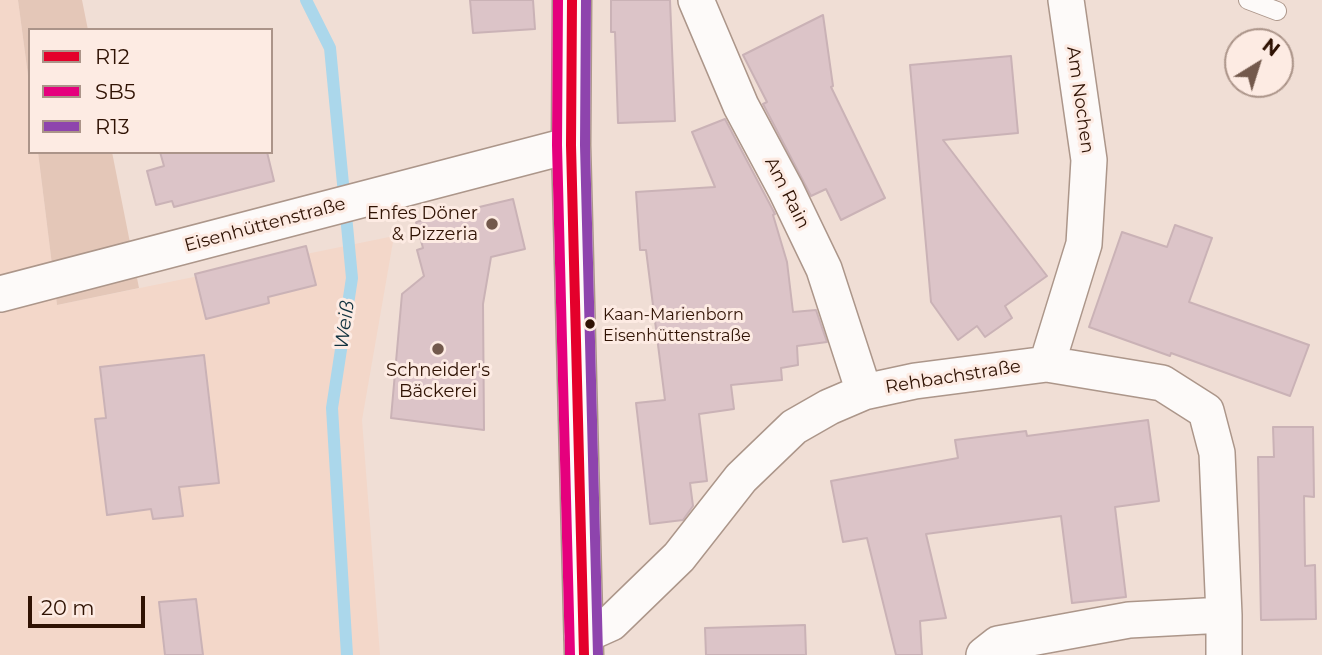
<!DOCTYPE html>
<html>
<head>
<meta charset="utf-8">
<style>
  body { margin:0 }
  #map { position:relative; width:1322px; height:655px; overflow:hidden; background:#f0ded5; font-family:Montserrat,sans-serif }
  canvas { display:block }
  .legend { position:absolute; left:28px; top:28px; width:245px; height:126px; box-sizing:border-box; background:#fdebe3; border:2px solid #ab9489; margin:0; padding:9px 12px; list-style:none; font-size:21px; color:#2f1203 }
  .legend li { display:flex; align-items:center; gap:14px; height:35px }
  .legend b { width:35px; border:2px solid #ab9489 }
  .north { position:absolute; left:1224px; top:28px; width:70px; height:70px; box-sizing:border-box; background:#fdebe3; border:2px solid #ab9489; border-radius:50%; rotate:38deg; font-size:19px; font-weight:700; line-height:28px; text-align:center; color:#2f1203 }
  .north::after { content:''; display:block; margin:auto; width:24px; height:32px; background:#73594c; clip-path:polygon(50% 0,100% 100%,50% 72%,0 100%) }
  .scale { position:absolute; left:28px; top:596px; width:117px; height:32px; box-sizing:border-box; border:4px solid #2f1203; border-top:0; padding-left:9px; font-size:21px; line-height:24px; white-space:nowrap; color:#2f1203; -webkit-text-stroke:5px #fdebe3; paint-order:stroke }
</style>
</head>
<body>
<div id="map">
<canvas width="1322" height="655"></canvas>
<ul class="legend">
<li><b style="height:9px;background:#e4002b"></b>R12</li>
<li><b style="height:9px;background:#e5007d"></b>SB5</li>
<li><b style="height:9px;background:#8e44ad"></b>R13</li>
</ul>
<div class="north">N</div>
<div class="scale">20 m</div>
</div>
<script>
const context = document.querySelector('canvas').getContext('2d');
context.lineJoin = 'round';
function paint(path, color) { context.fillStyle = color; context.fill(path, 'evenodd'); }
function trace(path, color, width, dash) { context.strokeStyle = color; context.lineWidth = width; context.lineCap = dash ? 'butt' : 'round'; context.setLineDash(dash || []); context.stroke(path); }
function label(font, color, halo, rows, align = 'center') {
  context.font = font + ' Montserrat,sans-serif'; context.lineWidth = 6; context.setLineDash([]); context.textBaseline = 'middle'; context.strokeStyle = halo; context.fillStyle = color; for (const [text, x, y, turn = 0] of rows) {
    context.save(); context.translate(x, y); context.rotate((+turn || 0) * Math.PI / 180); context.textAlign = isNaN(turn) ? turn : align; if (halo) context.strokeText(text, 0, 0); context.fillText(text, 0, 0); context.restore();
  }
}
paint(new Path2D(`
  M0 0H18L30 90V152H38L57 305 394 236 362 420 380 655H0Z`), '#f3d7c9');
paint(new Path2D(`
  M18 0H82L88 30H30V90Z
  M38 152H112L139 288 57 305Z`), '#e4c7b8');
trace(new Path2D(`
  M306 0 330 48 352 278 332 408 347 655`), '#abd7eb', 12);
const building = new Path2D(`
  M470 0H533L535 29 473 33Z
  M611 0H670L675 121 618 123 615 32H611Z
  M823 15 833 86 831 87 885 198 841 220 826 189 811 196 763 104 767 102 743 55Z
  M1011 56 1018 133 943 140 1047 276 1005 306 1012 318 985 337 977 326 958 340 931 302 910 65Z
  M725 119 775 214 773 215 787 262 793 312 816 310 827 342 797 346 798 365 781 368 782 380 731 385 734 409 699 414 707 481 690 483 693 506 683 520 650 524 636 403 665 400 646 250H640L636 192 715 187 692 132Z
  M160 152H267L274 181 174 207 172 201 156 205 147 171 164 166Z
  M513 199 525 249 491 257 483 304 484 430 391 418 402 294 424 276 417 250 423 248 416 222Z
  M1175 225 1212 238 1189 302 1309 345 1290 396 1171 353 1170 356 1089 327 1122 232 1167 247Z
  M306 246 316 285 268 297 269 303 206 319 195 274Z
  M204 355 219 483 179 487 183 516 153 519 151 509 107 515 95 419 106 418 100 367Z
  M1148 420 1159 501 1115 507 1126 597 1072 603 1061 516 926 534 946 618 920 621 922 655H896L867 538 843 542 831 481 958 458 955 440 1026 431 1027 436Z
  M1273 427H1313L1314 497 1304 496 1305 566 1315 565 1316 619 1261 620 1258 457H1274Z
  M196 599 203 655H165L159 602Z
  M805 625 806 655H706L705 628Z`);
paint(building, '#dcc4c8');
trace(building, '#cab2b6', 2);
const service = new Path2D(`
  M1248 0 1277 11`);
const minor = new Path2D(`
  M696 0 741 106 786 190 824 269 864 392
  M0 294 571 145
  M1047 364 1084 244 1089 160 1066 0
  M582 636 611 623 679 557 741 478 794 427 829 407 864 392 915 381 1047 364 1162 383 1206 411 1217 453 1224 615V655
  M984 655 998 644 1129 620 1224 615`);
const secondary = new Path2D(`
  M572 0 571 145 584 655`);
trace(service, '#ac968a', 20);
trace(minor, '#ac968a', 38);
trace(secondary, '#ac968a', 41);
trace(service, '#fdfaf9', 18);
trace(minor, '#fdfaf9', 35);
trace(secondary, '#fdfaf9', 38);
trace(new Path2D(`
  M572 0 571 145 584 655`), '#e4002b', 10);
trace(new Path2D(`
  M558 0 557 145 570 655`), '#e5007d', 10);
trace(new Path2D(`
  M586 0 585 145 598 655`), '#8e44ad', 10);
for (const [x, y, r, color] of [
  [492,224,7,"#73594c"],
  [590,324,6,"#2f1203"],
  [438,349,7,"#73594c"]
]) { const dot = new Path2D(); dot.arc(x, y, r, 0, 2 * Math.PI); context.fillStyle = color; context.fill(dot); trace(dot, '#fdebe3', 2.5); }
label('16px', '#2f1203', '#fdebe3', [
  ["Kaan-Marienborn",603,315],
  ["Eisenhüttenstraße",603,336]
], 'left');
label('18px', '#2f1203', '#fdebe3', [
  ["Am Nochen",1080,100,82],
  ["Am Rain",787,193,63],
  ["Eisenhüttenstraße",265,225,-15],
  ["Rehbachstraße",953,377,-9]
]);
label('18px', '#2f1203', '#fdebe3', [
  ["Enfes Döner",478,214],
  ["& Pizzeria",478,235],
  ["Schneider's",438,371,"center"],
  ["Bäckerei",438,392,"center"]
], 'right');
label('italic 19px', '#10323f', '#fdebe3', [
  ["Weiß",345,325,-82]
]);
</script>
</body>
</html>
